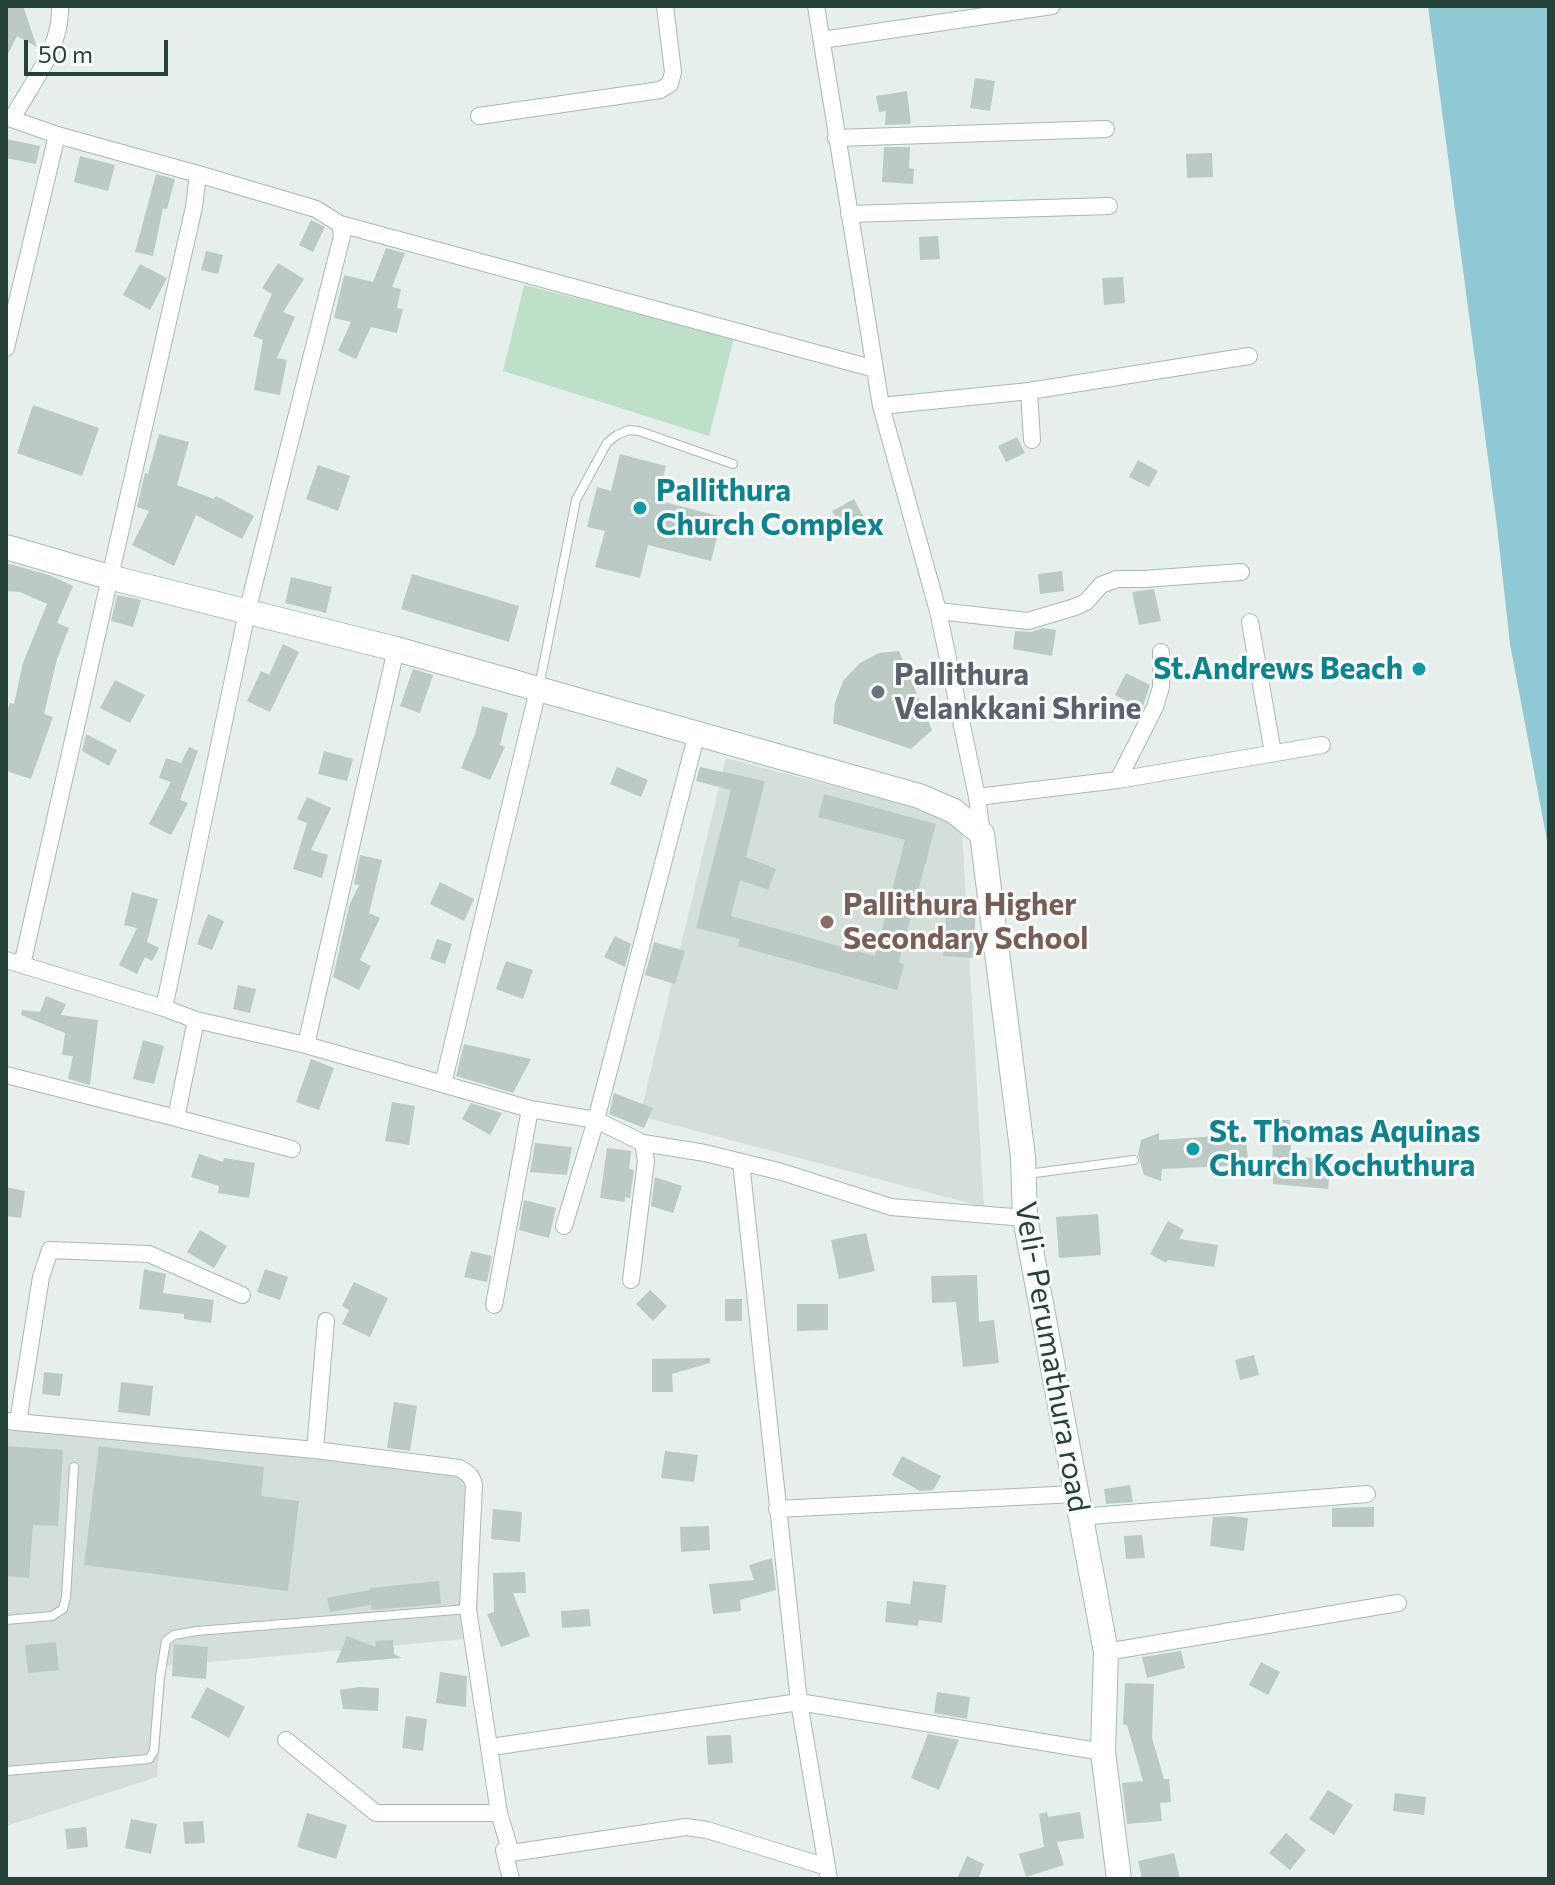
<!DOCTYPE html>
<html>
<head>
<meta charset="utf-8">
<style>
  body { margin:0 }
  #map { position:relative; width:1555px; height:1885px; overflow:hidden; background:#e6efeb; font-family:Commissioner,sans-serif }
  canvas { display:block }
  .frame { position:absolute; inset:0; border:8px solid #24423a; pointer-events:none }
  .scale { position:absolute; left:24px; top:40px; width:144px; height:36px; box-sizing:border-box; border:4px solid #24423a; border-top:0; padding-left:10px; font-size:24px; line-height:28px; white-space:nowrap; color:#24423a; -webkit-text-stroke:6px #f7fbf9; paint-order:stroke }
</style>
</head>
<body>
<div id="map">
<canvas width="1555" height="1885"></canvas>
<div class="frame"></div>
<div class="scale">50 m</div>
</div>
<script>
const context = document.querySelector('canvas').getContext('2d');
context.lineJoin = 'round';
function paint(path, color) { context.fillStyle = color; context.fill(path, 'evenodd'); }
function trace(path, color, width, dash) { context.strokeStyle = color; context.lineWidth = width; context.lineCap = dash ? 'butt' : 'round'; context.setLineDash(dash || []); context.stroke(path); }
function label(font, color, halo, rows, align = 'center') {
  context.font = font + ' Commissioner,sans-serif'; context.lineWidth = 6; context.setLineDash([]); context.textBaseline = 'middle'; context.strokeStyle = halo; context.fillStyle = color; for (const [text, x, y, turn = 0] of rows) {
    context.save(); context.translate(x, y); context.rotate((+turn || 0) * Math.PI / 180); context.textAlign = isNaN(turn) ? turn : align; if (halo) context.strokeText(text, 0, 0); context.fillText(text, 0, 0); context.restore();
  }
}
paint(new Path2D(`
  M726 758 939 814 962 831 984 1207 640 1116Z
  M6 1418 479 1470 477 1638 166 1666 157 1777 6 1826Z`), '#d4dfda');
paint(new Path2D(`
  M524 285 734 338 709 436 503 371Z`), '#bfe0c8');
paint(new Path2D(`
  M1428 6H1549V851L1510 644 1497 526Z`), '#8ec9d4');
paint(new Path2D(`
  M6 6H23L37 47 17 36 6 58Z
  M975 78 995 81 990 111 970 108Z
  M907 91 911 124 885 125 886 111 879 112 876 96Z
  M6 139 40 146 36 164 6 158Z
  M884 147H910L909 168 914 169 913 184 882 182Z
  M1212 153 1213 177 1187 178 1186 154Z
  M80 156 115 165 108 191 74 182Z
  M156 174 175 179 167 209 163 208 153 256 135 252Z
  M311 220 325 227 313 252 299 245Z
  M938 236 940 259 920 260 919 237Z
  M386 248 405 253 392 287 401 289 397 308 403 309 397 333 371 327 356 359 338 351 351 322 334 318 344 275 373 282Z
  M206 251 223 255 218 274 201 270Z
  M278 263 304 279 283 312 295 317 277 358 287 360 280 395 254 390 263 340 253 336 272 294 262 288Z
  M140 264 167 278 150 310 123 295Z
  M1123 277 1125 303 1104 305 1102 278Z
  M33 405 99 428 82 476 17 453Z
  M159 434 189 442 177 485 214 499 216 496 254 516 242 539 196 515 174 566 132 545 149 511 137 507 145 473 148 474Z
  M1017 437 1025 453 1006 462 998 446Z
  M620 454 666 466 657 500 722 517 711 561 648 545 640 578 595 567 605 531 587 527 597 487 611 491Z
  M1138 460 1158 471 1149 487 1129 477Z
  M318 465 350 476 338 511 306 499Z
  M854 499 868 525 847 537 832 511Z
  M6 563 49 575 73 586 57 623 69 628 57 659 44 714 53 717 31 779 6 771V715L10 703 14 704 23 663 47 604 20 592 6 591Z
  M1062 571 1064 591 1040 594 1038 574Z
  M412 574 519 606 509 642 401 609Z
  M291 577 332 587 326 613 285 603Z
  M1154 589 1161 621 1139 625 1132 592Z
  M117 595 141 600 133 627 111 621Z
  M1043 628 1056 630 1052 656 1013 649 1015 631 1031 632Z
  M283 644 299 652 270 712 247 701 261 671 269 675Z
  M899 651 932 730 911 749 833 723 835 703 843 681 860 663 879 653Z
  M413 669 433 675 420 713 400 706Z
  M1126 673 1150 685 1142 709 1115 695Z
  M115 680 145 695 130 723 100 708Z
  M482 706 508 713 500 745 505 747 490 780 461 768 475 734Z
  M86 734 117 750 109 766 82 751Z
  M189 747 198 751 180 800 188 803 171 835 149 824 171 782 159 778 166 758 181 763Z
  M324 751 353 759 347 781 318 774Z
  M617 767 648 780 641 797 610 784Z
  M700 767 765 781 746 857 776 869 768 890 740 880 731 916 875 956 905 840 818 817 824 794 936 824 899 962 904 964 897 990 738 946 740 939 696 928 731 790 696 781Z
  M307 797 331 808 311 850 328 855 322 878 293 869 307 823 297 819Z
  M360 855 382 860 369 913 380 918 360 960 371 966 359 990 333 977 349 906 359 885 354 884Z
  M440 882 474 899 464 921 430 904Z
  M132 892 158 899 147 942 159 948 152 961 145 957 137 974 119 965 137 928 124 925Z
  M947 905 976 907 973 958 943 956Z
  M208 914 224 921 212 950 197 944Z
  M615 936 631 944 625 967 604 957Z
  M437 939 452 944 445 964 430 959Z
  M654 942 685 951 675 984 645 975Z
  M506 961 533 970 523 999 496 989Z
  M238 985 256 989 250 1013 233 1009Z
  M46 996 66 1004 61 1015 98 1020 90 1085 68 1079 73 1056 62 1055 65 1033 21 1015 22 1010 40 1012Z
  M143 1040 164 1046 154 1084 133 1079Z
  M464 1044 531 1059 513 1093 456 1076Z
  M311 1059 334 1068 319 1110 296 1102Z
  M614 1093 653 1108 644 1128 609 1114Z
  M392 1102 415 1106 409 1145 385 1141Z
  M471 1103 502 1113 490 1135 462 1119Z
  M1272 1120H1290L1291 1156 1331 1160 1328 1189 1273 1184Z
  M1159 1133V1140L1245 1134 1249 1165 1162 1169 1161 1181 1144 1175 1138 1154 1141 1140Z
  M535 1143 572 1147 567 1175 530 1172Z
  M607 1148 631 1151 629 1169 634 1170 630 1198 625 1197V1202L600 1198Z
  M199 1154 223 1162 224 1158 255 1163 249 1198 218 1193 219 1186 191 1177Z
  M655 1177 682 1186 673 1213 651 1206Z
  M6 1187 25 1191 21 1218 6 1216Z
  M524 1200 556 1208 549 1238 519 1230Z
  M1098 1214 1101 1255 1059 1258 1056 1217Z
  M1168 1221 1184 1230 1179 1239 1218 1245 1214 1267 1168 1260 1166 1263 1150 1254Z
  M200 1230 227 1246 214 1268 187 1252Z
  M866 1233 875 1271 839 1279 831 1240Z
  M471 1251 492 1256 487 1282 464 1277Z
  M144 1269 166 1274 163 1293 214 1300 211 1323 184 1319V1314L139 1309Z
  M265 1269 288 1277 280 1300 257 1292Z
  M977 1275 979 1322 994 1320 999 1363 963 1367 956 1302 932 1303 931 1276Z
  M354 1282 388 1298 370 1337 342 1324 349 1310 342 1306Z
  M650 1290 667 1306 653 1321 636 1304Z
  M725 1299H742V1321H725Z
  M797 1304H828V1330L797 1331Z
  M1254 1355 1259 1375 1240 1380 1235 1360Z
  M710 1358V1363L672 1374 673 1392H652V1359Z
  M44 1372 63 1374 60 1396 42 1394Z
  M121 1382 153 1386 150 1416 118 1412Z
  M394 1402 417 1406 410 1451 387 1448Z
  M6 1446 63 1450 58 1526 33 1525 29 1578 6 1576Z
  M99 1446 264 1467 261 1496 299 1501 288 1591 84 1565Z
  M665 1451 698 1455 694 1482 661 1478Z
  M902 1456 941 1476 933 1490 920 1491 892 1475Z
  M1130 1485 1133 1502 1106 1504 1104 1489Z
  M1374 1507V1527H1332V1508Z
  M493 1509 522 1512 520 1542 491 1539Z
  M1230 1516 1248 1518 1244 1551 1210 1546 1213 1517Z
  M709 1526 710 1550 681 1552 680 1527Z
  M1142 1535 1145 1558 1126 1559 1124 1536Z
  M772 1558 776 1590 740 1600 741 1611 713 1614 709 1584 754 1580 749 1565Z
  M525 1572 526 1593H513L530 1636 501 1647 487 1614 494 1612 493 1573Z
  M439 1581 441 1604 372 1610 371 1605 330 1612 327 1598 370 1590V1588Z
  M913 1581 946 1585 942 1623 919 1620 918 1626 885 1622 887 1601 910 1604Z
  M589 1609 591 1626 562 1628 561 1611Z
  M347 1636 376 1647 375 1641 393 1640 394 1654 402 1658 336 1663Z
  M56 1642 59 1670 28 1673 25 1645Z
  M174 1644 208 1647 206 1679 172 1676Z
  M1181 1651 1185 1668 1147 1678 1142 1657Z
  M1261 1662 1280 1672 1268 1695 1249 1685Z
  M440 1672 467 1676 466 1707 436 1703Z
  M1125 1683 1154 1684 1152 1738 1164 1779H1169L1171 1802 1160 1803 1162 1821 1127 1824 1122 1783 1143 1781 1127 1725H1123Z
  M207 1687 245 1707 229 1738 191 1717Z
  M359 1687 379 1688 378 1711 343 1709 340 1690Z
  M937 1692 970 1697 967 1719 934 1713Z
  M406 1716 427 1719 423 1751 402 1748Z
  M928 1734 959 1740 939 1790 911 1778Z
  M731 1735 733 1763 708 1765 706 1736Z
  M1328 1790 1353 1805 1334 1835 1309 1819Z
  M1395 1793 1426 1797 1424 1815 1393 1811Z
  M1047 1812 1048 1817 1080 1812 1084 1838 1057 1842 1064 1865 1026 1877 1019 1854 1044 1847 1039 1814Z
  M307 1813 347 1825 336 1859 297 1847Z
  M131 1819 157 1824 151 1854 125 1848Z
  M203 1821 205 1843 185 1844 183 1822Z
  M86 1827 88 1847 67 1849 65 1829Z
  M1286 1833 1306 1850 1290 1870 1269 1853Z
  M1174 1853 1180 1879H1142L1138 1861Z
  M967 1856 984 1864 978 1879H957Z`), '#bbcac4');
const lane = new Path2D(`
  M539 687 576 500 607 443 617 435 629 430 639 431 733 464
  M1027 1174 1134 1160
  M6 1620 52 1616 63 1609 66 1597 74 1467
  M6 1771 149 1759 154 1751 160 1677 166 1641 174 1635 197 1631 468 1609`);
const street = new Path2D(`
  M816 6 881 406 938 611 977 797 982 834
  M822 40 1052 6
  M479 116 660 90 670 84 673 72 665 6
  M6 117 57 135 198 174 194 207 22 965
  M12 119C31 84 62 47 60 6
  M836 138 1106 129
  M849 214 1109 206
  M340 224 875 369
  M6 348 57 135
  M1029 391 1032 440
  M881 406 1029 391 1249 356
  M938 611 1028 621 1075 607 1086 602 1101 585 1117 579H1144L1241 572
  M1250 622 1273 753
  M1118 780 1155 707 1161 687V652
  M977 797 1118 780 1322 745
  M6 960 164 1008 196 1020 306 1045 530 1109 596 1120 697 733
  M164 1008 247 612 342 236 340 224 316 209 198 174
  M306 1045 396 649
  M6 1075 176 1118 196 1020
  M443 1084 538 690
  M176 1118 292 1149
  M643 1143 705 1153 782 1172 891 1207 1025 1218
  M741 1162 799 1702 829 1879
  M564 1226 596 1120 643 1143 646 1161 631 1280
  M494 1305 530 1109
  M6 1421 315 1450 459 1468C467 1472 472 1476 474 1485L468 1609 499 1813 511 1853 504 1850 511 1879
  M18 1422 41 1277 50 1250 149 1254 242 1295
  M315 1450 326 1321
  M777 1509 1075 1494
  M1079 1517 1367 1494
  M1106 1652 1398 1603
  M286 1740 376 1813H499
  M491 1747 799 1702 1103 1752
  M511 1853 686 1827 707 1830 827 1867`);
const secondary = new Path2D(`
  M6 547 109 577 396 649 919 796 954 811 982 834 1023 1157 1025 1218 1106 1652 1103 1752 1119 1879`);
trace(lane, '#a8b8b2', 10);
trace(street, '#a8b8b2', 18);
trace(secondary, '#a4bbb3', 26);
trace(lane, '#fff', 8);
trace(street, '#fff', 16);
trace(secondary, '#fff', 24);
for (const [x, y, r, color] of [
  [640,508,8,"#0f9aa8"],
  [1419,669,8,"#0f9aa8"],
  [878,692,8,"#6b7280"],
  [827,922,8,"#8d6e63"],
  [1193,1149,8,"#0f9aa8"]
]) { const dot = new Path2D(); dot.arc(x, y, r, 0, 2 * Math.PI); context.fillStyle = color; context.fill(dot); trace(dot, '#f7fbf9', 3); }
label('bold 30px', '#0d838f', '#f7fbf9', [
  ["Pallithura",656,491],
  ["Church Complex",656,525],
  ["St.Andrews Beach",1403,669,"right"],
  ["St. Thomas Aquinas",1209,1132],
  ["Church Kochuthura",1209,1166]
], 'left');
label('bold 30px', '#5b616d', '#f7fbf9', [
  ["Pallithura",894,675],
  ["Velankkani Shrine",894,709]
], 'left');
label('bold 30px', '#785e54', '#f7fbf9', [
  ["Pallithura Higher",843,905],
  ["Secondary School",843,939]
], 'left');
label('30px', '#24423a', '#f7fbf9', [
  ["Veli- Perumathura road",1052,1357,80]
]);
</script>
</body>
</html>
